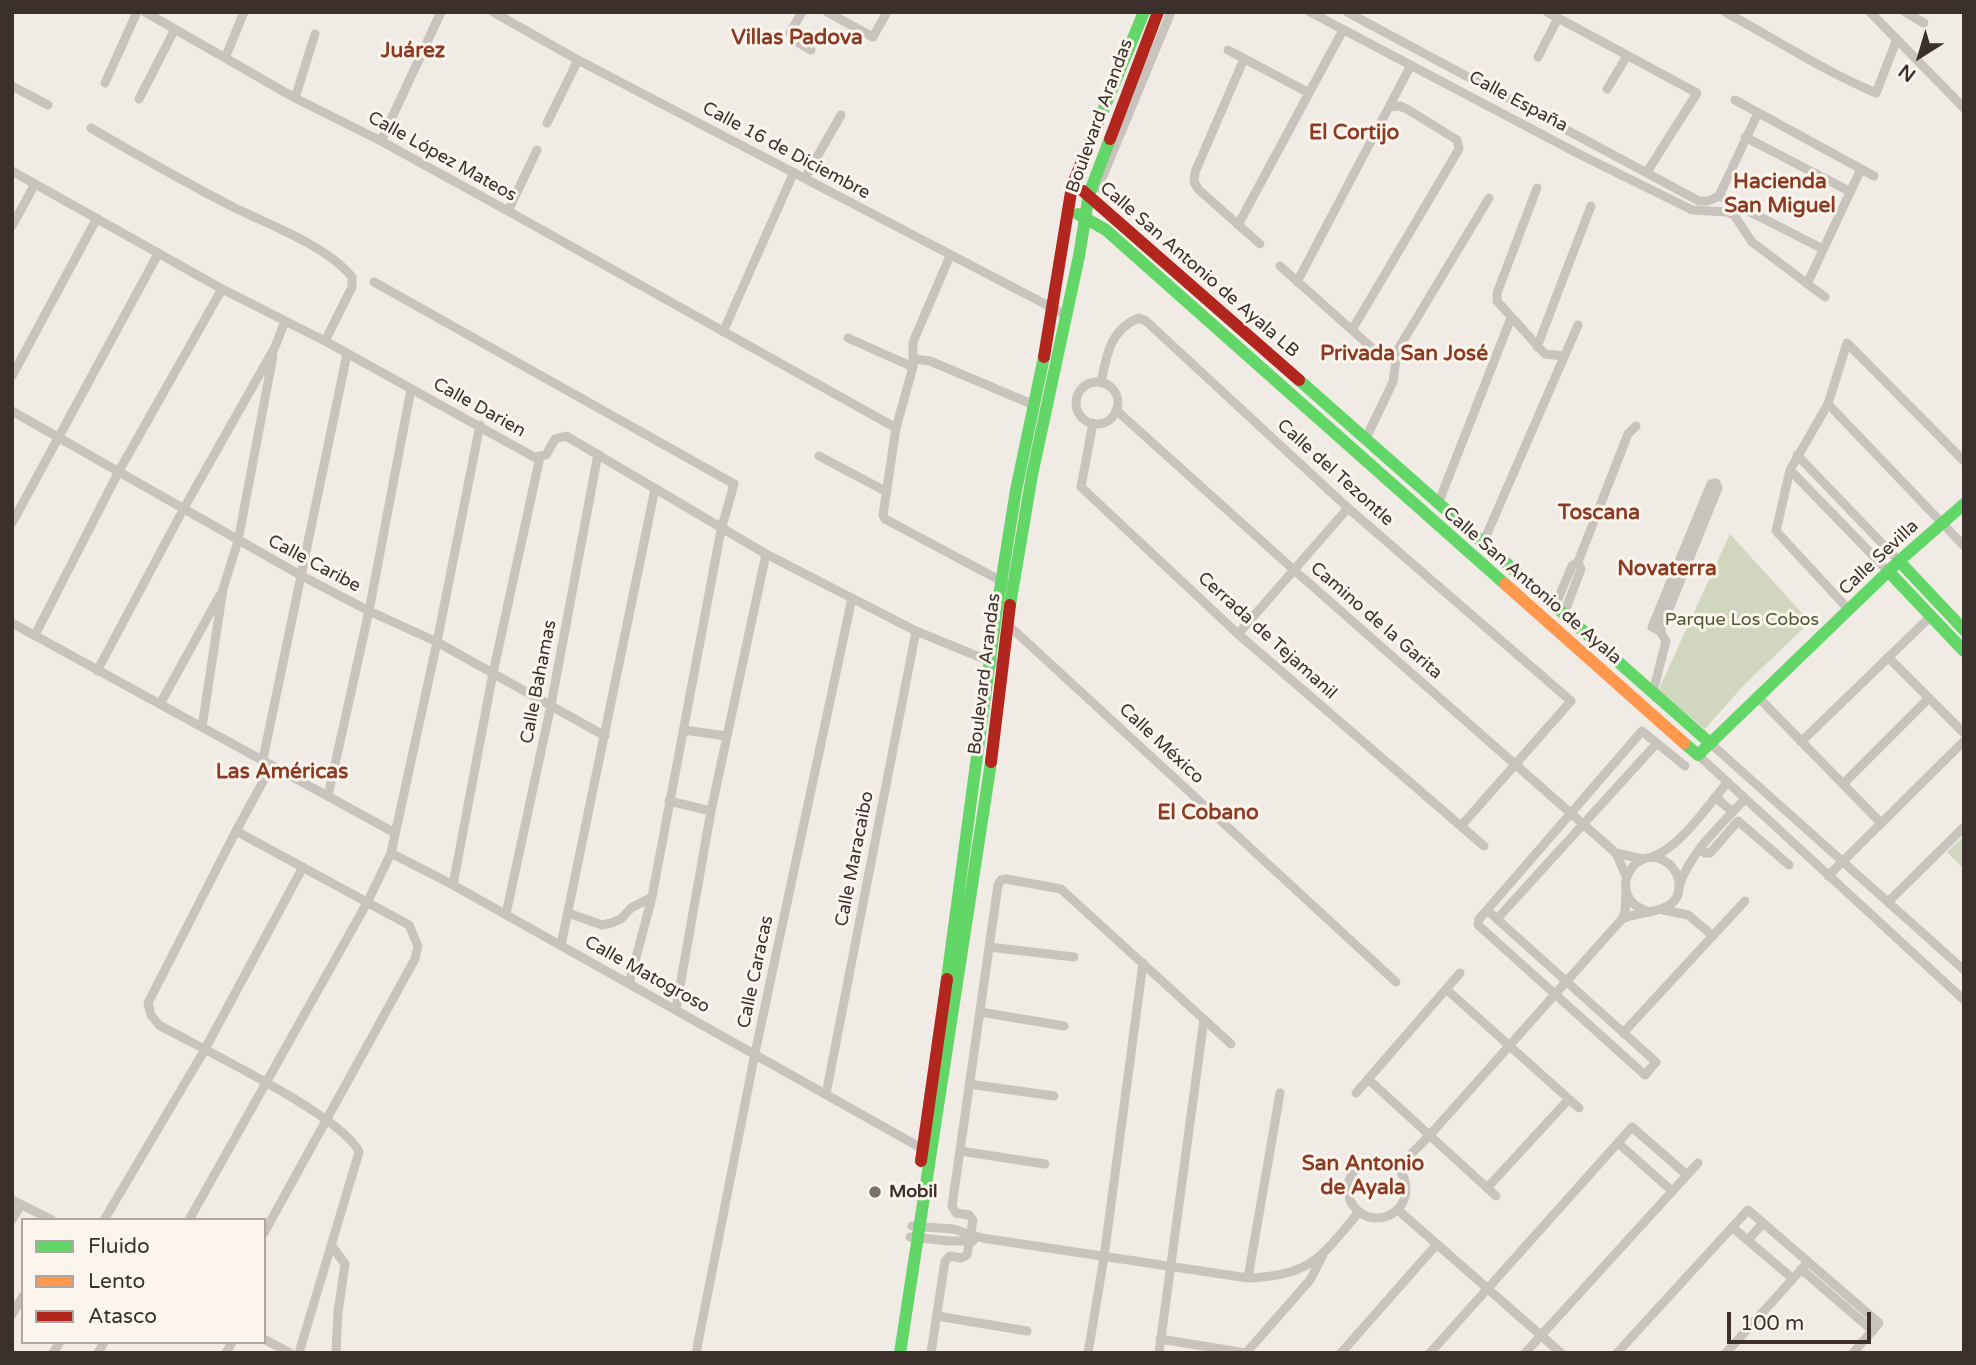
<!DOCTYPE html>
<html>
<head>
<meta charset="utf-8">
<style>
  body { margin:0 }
  #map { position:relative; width:1976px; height:1365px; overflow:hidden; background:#f0ebe5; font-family:"Varela Round",sans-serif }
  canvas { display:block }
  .frame { position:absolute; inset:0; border:14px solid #3b302b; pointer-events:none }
  .legend { position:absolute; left:21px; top:1218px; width:245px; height:126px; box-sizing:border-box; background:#fbf5ee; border:2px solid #aea6a0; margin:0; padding:9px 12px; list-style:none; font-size:21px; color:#3b302b }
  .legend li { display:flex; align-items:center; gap:14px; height:35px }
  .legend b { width:35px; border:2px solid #aea6a0 }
  .north { position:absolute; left:1885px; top:21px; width:70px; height:70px; -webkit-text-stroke:5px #fbf5ee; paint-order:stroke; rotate:217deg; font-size:19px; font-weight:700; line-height:28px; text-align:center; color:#3b302b }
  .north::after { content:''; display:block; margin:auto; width:24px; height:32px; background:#3b302b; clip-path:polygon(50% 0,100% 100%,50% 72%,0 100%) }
  .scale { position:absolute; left:1727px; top:1312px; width:144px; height:32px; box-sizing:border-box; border:4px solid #3b302b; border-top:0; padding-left:9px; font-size:21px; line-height:24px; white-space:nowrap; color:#3b302b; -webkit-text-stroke:5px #fbf5ee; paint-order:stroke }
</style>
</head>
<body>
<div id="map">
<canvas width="1976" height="1365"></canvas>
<div class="frame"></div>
<ul class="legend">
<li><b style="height:9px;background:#63d668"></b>Fluido</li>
<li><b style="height:9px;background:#ff974d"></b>Lento</li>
<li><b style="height:9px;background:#b3261e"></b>Atasco</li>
</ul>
<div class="north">N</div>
<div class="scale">100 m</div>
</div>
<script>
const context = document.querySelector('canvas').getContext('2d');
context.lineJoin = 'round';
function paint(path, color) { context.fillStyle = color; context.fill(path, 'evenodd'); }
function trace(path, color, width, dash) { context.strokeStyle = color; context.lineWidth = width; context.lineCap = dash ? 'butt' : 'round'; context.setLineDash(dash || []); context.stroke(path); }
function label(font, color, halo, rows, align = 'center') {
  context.font = font + ' "Varela Round",sans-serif'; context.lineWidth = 6; context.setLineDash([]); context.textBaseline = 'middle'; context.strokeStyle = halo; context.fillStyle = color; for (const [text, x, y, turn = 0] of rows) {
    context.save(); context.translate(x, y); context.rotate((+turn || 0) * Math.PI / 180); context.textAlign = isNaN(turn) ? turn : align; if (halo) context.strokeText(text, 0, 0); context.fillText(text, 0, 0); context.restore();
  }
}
paint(new Path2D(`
  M1730 534 1810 622 1744 685 1705 729 1658 691Z
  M1964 836V869L1947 852Z`), '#d1d6bf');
trace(new Path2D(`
  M145 12 295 98 381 141 508 211 896 428
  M493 12 578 60 1066 315
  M802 12 790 33 794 40 811 50
  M827 12 873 37 887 12
  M1310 12 1577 153 1692 210 1727 212 1734 215 1752 242 1825 297
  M1347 12 1699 201H1708L1719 196 1758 113
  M1547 12 1697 93 1647 172
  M1725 12C1775 39 1824 71 1876 93L1897 39
  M1870 12 1964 108
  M1905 12 1924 23
  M1228 50 1309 93
  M1538 57 1558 18
  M225 58 244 12
  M1244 59 1195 172 1194 182 1199 190 1260 244
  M105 83 137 12
  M12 86 48 105
  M1607 89 1627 56
  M295 98 315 34
  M139 99 175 29
  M1735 100 1874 176
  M547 123 578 60
  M91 128C139 156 188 184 237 209 273 226 328 247 352 277V287L325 341
  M1745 137 1849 191
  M381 141 441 12
  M12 171 222 289 325 341 534 457 546 455 555 439 566 436 766 554 916 631 994 663
  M805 178 841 115
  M1098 188 1171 12
  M1537 188 1497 293V301L1545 354 1564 356
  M1719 196 1823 249
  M508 211 537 150
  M1238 225 1343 30
  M12 226 35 184
  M950 256 913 342V367L896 428 883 515 885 519 1005 583
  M1280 266 1371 347
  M374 282 734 484 721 530 652 897 629 984
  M1297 282 1411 65
  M1807 284 1861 169
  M1352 330 1459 149 1457 140 1407 109 1400 106 1390 107
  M723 332 794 172
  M848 338 913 367
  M1537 347 1591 206
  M914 359 930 361 1034 405
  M12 376 97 218
  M1076 403a21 21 0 1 1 42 0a21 21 0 1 1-42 0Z
  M1101 383C1106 357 1110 329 1139 318L1146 321 1348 508 1571 701 1461 826
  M1828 404 1964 546
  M1116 410 1294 570 1616 853 1626 876
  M12 411 302 576 369 611 437 642 605 736
  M1093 423 1081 487 1238 634 1484 846
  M1365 440 1393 382 1397 351 1489 198
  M1797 455 1899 561
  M819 456 887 492
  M1790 470 1889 572
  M1438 504 1511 318
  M12 523 158 254
  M1483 543 1578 325
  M1555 606 1572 566 1578 562 1628 434 1636 426
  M1849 610 1776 531 1790 470 1828 404 1847 343 1964 461
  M1564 614 1581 569 1578 562
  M12 623 395 833
  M1006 623 1396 982
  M1660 631 1718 488 1716 483
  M1238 634 1348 508
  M35 635 119 471 222 289
  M1888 657 1964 733
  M97 671 184 508 275 347 285 321
  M1653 692 1666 641 1660 631 1652 627 1711 484 1716 483
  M1758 697 1880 822
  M160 704 220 595
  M202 727 223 589 238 541 273 356
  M684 730 726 736
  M1801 742 1930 617
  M1710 743 1964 970
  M1698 755 1964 1000
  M263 759 347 354
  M272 765 236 831 148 1003 151 1015 159 1025C200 1048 343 1116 359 1152L299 1353
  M1843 784 1929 698
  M328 796 369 611 411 389
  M1715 797 1733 812
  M669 801 711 811
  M236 831 409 925 418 946 415 959 264 1233
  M1701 849 1705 853H1710L1738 821 1789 865
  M391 853 453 885 923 1149
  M1616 853 1643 859
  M1651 857C1679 849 1708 805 1727 783
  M1828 876 1964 741
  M1680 884C1691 851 1722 824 1745 799
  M453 885 493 673 540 457
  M1888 902 1964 827
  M1487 910 1656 1062 1645 1075 1478 925 1479 919 1487 910 1642 731 1685 766
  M1663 910 1688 915 1712 935
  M568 913 602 925 611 923 621 919 631 908 652 897
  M506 914 551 705 598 454
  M1497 919 1657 743
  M1622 919C1642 909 1682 916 1679 883 1678 875 1675 869 1669 864 1637 838 1602 896 1647 911
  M561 945 655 489
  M989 947 1074 957
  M1446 989 1579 1108
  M676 1009 711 811 766 554
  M980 1012 1064 1026
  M1623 1033 1745 901
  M1368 1079 1496 1196
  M969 1084 1054 1096
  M1356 1093 1460 973
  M826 1094 916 631
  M1618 1143 1672 1191
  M960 1151 1045 1164
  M1348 1189a29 29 0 1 1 58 0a29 29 0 1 1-58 0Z
  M1397 1168 1429 1136 1622 919 1625 911 1626 892
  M1487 1188 1569 1099
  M12 1200 52 1220
  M1398 1210 1561 1353
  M12 1220 21 1205
  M104 1220 204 1051 303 867
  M189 1220 368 901 391 853 437 642 480 425
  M912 1226 953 1229 982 1238 1248 1278C1311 1276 1321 1257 1359 1212
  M1732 1227 1792 1278
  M910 1237 950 1241H973
  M1748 1240 1763 1223
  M332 1246 345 1264 338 1312 336 1353
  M1801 1269 1873 1331
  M1248 1278 1280 1093
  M12 1315 23 1296
  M937 1316 1027 1331
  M264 1339 290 1353
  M1160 1339 1246 1353
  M53 1353 60 1342
  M98 1353 104 1342
  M226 1353 232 1342
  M696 1353 755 1053 852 598
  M931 1353 945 1261 950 1256 961 1258 967 1255 973 1220 969 1215 956 1213 952 1206 998 885 1001 880 1006 879 1061 889 1231 1044
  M1088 1353 1104 1257 1143 963
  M1159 1353 1204 1019
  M1246 1353 1310 1280 1323 1255
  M1341 1353 1437 1244
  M1430 1353 1632 1127 1687 1175
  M1525 1353 1698 1163
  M1617 1353 1748 1210 1879 1323 1853 1353
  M1726 1353 1808 1262`), '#c9c3be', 9);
trace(new Path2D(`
  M1097 125 1144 12
  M1078 214 1106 230 1505 584
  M1299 380 1710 743
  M1899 561 1964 630
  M1889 572 1964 651
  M1010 605 1032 475 1079 256 1089 194 1110 139
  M1684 743 1698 755 1899 561 1964 504
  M947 979 996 615 1016 490 1044 357
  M900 1353 991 762`), '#63d668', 12);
trace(new Path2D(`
  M1505 584 1684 743`), '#ff974d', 12);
trace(new Path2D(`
  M1110 139 1158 12
  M1083 191 1299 380
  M1044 357 1072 186 1097 125
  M991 762 1010 605
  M921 1161 947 979`), '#b3261e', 12);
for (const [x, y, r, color] of [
  [875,1192,7,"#7a716c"]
]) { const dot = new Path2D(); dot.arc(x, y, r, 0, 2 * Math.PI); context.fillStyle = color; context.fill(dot); trace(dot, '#fbf5ee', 2.5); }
label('18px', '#3b302b', '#fbf5ee', [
  ["Calle España",1518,102,28],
  ["Boulevard Arandas",1100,116,-70],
  ["Calle 16 de Diciembre",786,151,28],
  ["Calle López Mateos",442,157,29],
  ["Calle San Antonio de Ayala LB",1199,270,41],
  ["Calle Darien",479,408,29],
  ["Calle del Tezontle",1335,473,42],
  ["Calle Sevilla",1879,558,-43],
  ["Calle Caribe",314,564,28],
  ["Calle San Antonio de Ayala",1532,586,41],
  ["Camino de la Garita",1376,621,41],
  ["Cerrada de Tejamanil",1267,636,42],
  ["Boulevard Arandas",985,674,-83],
  ["Calle Bahamas",539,682,-79],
  ["Calle México",1161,744,43],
  ["Calle Maracaibo",855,859,-79],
  ["Calle Caracas",756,972,-78],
  ["Calle Matogroso",647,975,29]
]);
label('18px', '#4a5a2e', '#fbf5ee', [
  ["Parque Los Cobos",1742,620]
]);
label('bold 18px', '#3b302b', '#fbf5ee', [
  ["Mobil",889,1192]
], 'left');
label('bold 21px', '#8c3b22', '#fbf5ee', [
  ["Villas Padova",797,38],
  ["Juárez",413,51],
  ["El Cortijo",1354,133],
  ["Hacienda",1780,182],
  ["San Miguel",1780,206],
  ["Privada San José",1404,354],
  ["Toscana",1599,513],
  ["Novaterra",1667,569],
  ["Las Américas",282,772],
  ["El Cobano",1208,813],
  ["San Antonio",1363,1164],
  ["de Ayala",1363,1188]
]);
</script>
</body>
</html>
